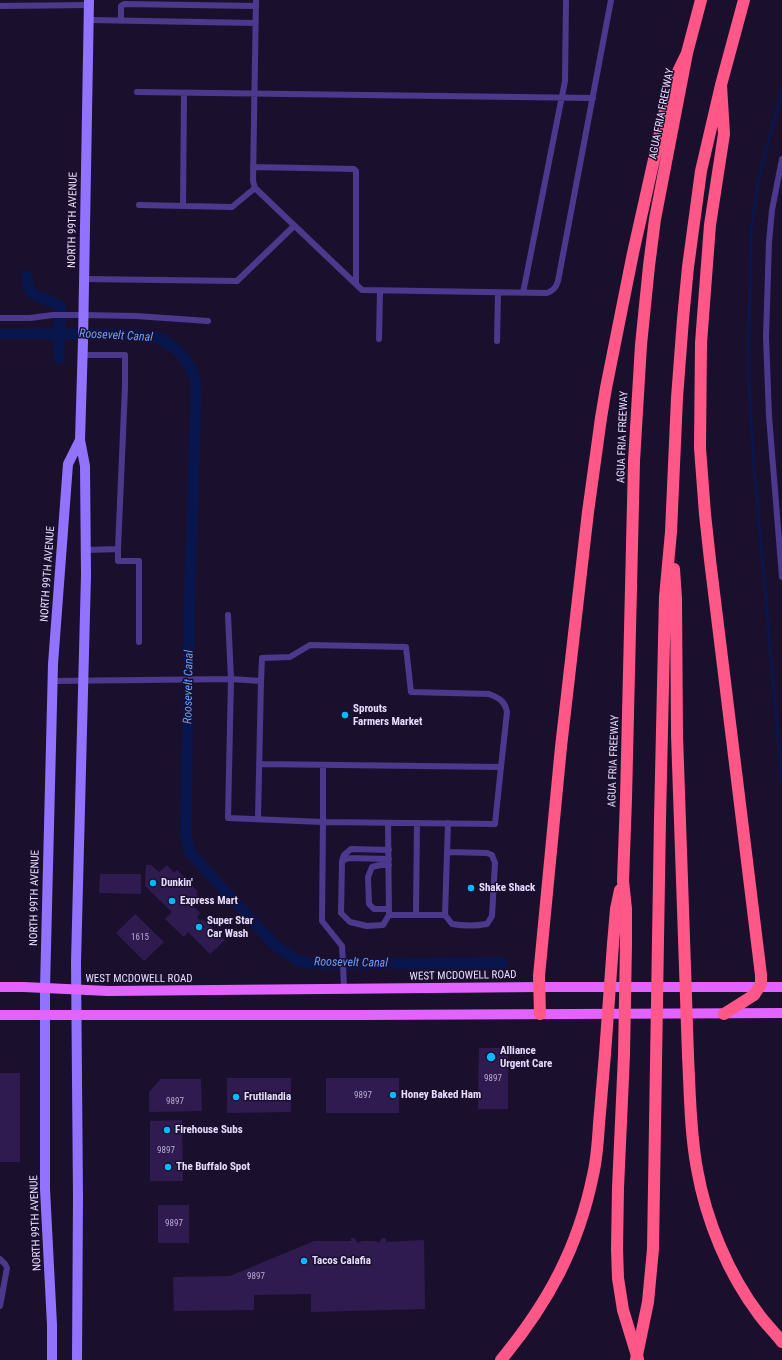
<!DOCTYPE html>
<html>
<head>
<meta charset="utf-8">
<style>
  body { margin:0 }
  canvas { display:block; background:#1a102d }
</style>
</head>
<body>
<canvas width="782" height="1360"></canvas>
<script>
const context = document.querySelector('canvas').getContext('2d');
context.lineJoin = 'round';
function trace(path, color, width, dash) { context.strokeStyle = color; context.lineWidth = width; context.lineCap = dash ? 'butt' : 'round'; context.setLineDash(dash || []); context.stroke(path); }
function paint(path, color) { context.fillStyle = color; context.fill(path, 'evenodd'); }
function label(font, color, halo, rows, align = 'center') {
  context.font = font + ' "Roboto Condensed",sans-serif'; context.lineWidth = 3; context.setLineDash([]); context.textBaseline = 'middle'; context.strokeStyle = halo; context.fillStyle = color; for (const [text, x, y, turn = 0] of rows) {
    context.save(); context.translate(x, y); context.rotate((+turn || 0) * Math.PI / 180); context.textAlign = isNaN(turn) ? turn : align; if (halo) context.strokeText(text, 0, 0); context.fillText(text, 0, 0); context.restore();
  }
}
trace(new Path2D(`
  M782 89 758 182 751 230 748 372 753 453 782 784`), '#09154d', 3);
trace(new Path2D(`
  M27 276C27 284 28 291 36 296L58 304 60 306 59 358
  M0 334H106L134 335 159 338 175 348 187 362 195 378 196 396 190 585 186 818V838L191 854 273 943 279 948 297 960 307 963 326 964 502 963`), '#09154d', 11);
paint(new Path2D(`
  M146 865H151L159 872 167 865 174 873 177 870 198 892 196 894 198 896 190 903 200 913 197 917 200 921 203 919 225 940 210 954 188 932 184 937 165 919 172 912 145 886Z
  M100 874H141V894L99 893Z
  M135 914 164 942 144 961 116 933Z
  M479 1048H508V1109H478Z
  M0 1073H20V1162H0Z
  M227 1078H291V1112L227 1113Z
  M326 1078H399V1113H326Z
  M161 1079H201L202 1111 149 1112V1092Z
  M182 1120 183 1181H150V1121Z
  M158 1205H189V1243H158Z
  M351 1238H354L358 1243 362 1241H376L379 1243 382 1238H386V1242L424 1240 425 1309 311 1312V1294L254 1295V1310L174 1311 173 1277 230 1276 314 1241H351Z`), '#2f1b4f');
trace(new Path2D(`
  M256 0 253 181 255 188 362 290 547 293C553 291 556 288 558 281L611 0
  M0 6 89 5
  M89 20 255 23
  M121 21V6L124 4 256 6
  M137 92 593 98
  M782 159 772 210 769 242 766 337 769 416 782 577
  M253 167 354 169 356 171V284
  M139 205 232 207 255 188
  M183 206 184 93
  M84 279 237 281 294 226
  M523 293 565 81 566 0
  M0 318H30L53 315H83L136 316 208 321
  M379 339 380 291
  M497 341 498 293
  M83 355H125V387L118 549
  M86 550 118 549V561H139V642
  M228 615 231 679 261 681 258 819
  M52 681 231 679 228 818 323 822 322 921 342 946 343 964 344 989
  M261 681 262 658 290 657 310 645 406 647 411 692 489 694C499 698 505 701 507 712L501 767
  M259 764 501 767 495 824 323 822V765
  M388 823 389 915H445
  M448 852 487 853 492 855 495 863 492 916 487 924C475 926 464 926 452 924L445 915 448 823
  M389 859 348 858 342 861 341 913 350 922 367 926 383 925 389 915
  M342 861 344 855 351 849 389 850
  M389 909H374L369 904 368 877 372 867 380 865H389
  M416 915 417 823
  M0 1259 5 1264 7 1268 0 1306`), '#4c398e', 6);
trace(new Path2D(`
  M52 1360V1325L45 1189V988L53 664 68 464 80 440
  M77 1360 78 1197 76 962 86 575 85 466 80 440 83 341 89 0`), '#9173ff', 10);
trace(new Path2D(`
  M0 987H24L108 991 539 987H782
  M0 1015H362L782 1013`), '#e263ff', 10);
trace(new Path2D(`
  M721 85 724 134 710 225 701 343 700 448 705 514 710 560 761 975V984L754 995 724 1014
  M674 569 676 599 677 735 684 938
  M658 940 660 819 665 597 671 532 677 398 683 319 688 267 701 171 721 85 744 0
  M613 944 616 909 620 890
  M626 944V909L623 881 626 799 634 461 641 345 649 266 655 219 687 53 701 0
  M540 1014 539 976 561 747 588 512 601 418 606 388 633 253 670 88 687 53
  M624 1055 618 1188 617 1249 618 1278 623 1310 638 1359
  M688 1056C690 1093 690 1131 697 1169 706 1220 728 1274 760 1316 767 1325 775 1333 782 1342
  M501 1360C548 1303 578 1248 593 1175 597 1158 598 1141 599 1124 601 1100 603 1077 605 1054`), '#ff5788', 12);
trace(new Path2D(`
  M684 938 688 1056
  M605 1054 613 944
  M624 1055 626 944
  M636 1360 648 1302 653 1249 658 940`), '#ff5788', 12);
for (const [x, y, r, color] of [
  [345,715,4,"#08b8ff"],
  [153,883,4,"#08b8ff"],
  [471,888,4,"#08b8ff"],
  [172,901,4,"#08b8ff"],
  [199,927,4,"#08b8ff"],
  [491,1057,5,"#08b8ff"],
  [393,1095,4,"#08b8ff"],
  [236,1097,4,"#08b8ff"],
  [167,1130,4,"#08b8ff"],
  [168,1167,4,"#08b8ff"],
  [304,1261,4,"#08b8ff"]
]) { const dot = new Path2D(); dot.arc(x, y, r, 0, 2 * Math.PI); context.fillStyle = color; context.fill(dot); trace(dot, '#1a102d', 1.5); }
label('9px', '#b9acd3', null, [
  ["1615",140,938],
  ["9897",493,1079],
  ["9897",363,1096],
  ["9897",175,1102],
  ["9897",166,1151],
  ["9897",174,1224],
  ["9897",256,1277]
]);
label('11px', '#e7dcff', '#1a102d', [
  ["AGUA FRIA FREEWAY",662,114,-79],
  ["NORTH 99TH AVENUE",73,220,-89],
  ["AGUA FRIA FREEWAY",623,437,-88],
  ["NORTH 99TH AVENUE",48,574,-86],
  ["AGUA FRIA FREEWAY",614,761,-88],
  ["NORTH 99TH AVENUE",35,898,-89],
  ["WEST MCDOWELL ROAD",463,976,-1],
  ["WEST MCDOWELL ROAD",139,979],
  ["NORTH 99TH AVENUE",36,1223,-92]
]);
label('bold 11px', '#e7dcff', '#1a102d', [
  ["Sprouts",353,709],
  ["Farmers Market",353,722],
  ["Dunkin'",161,883],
  ["Shake Shack",479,888],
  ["Express Mart",180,901],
  ["Super Star",207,921],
  ["Car Wash",207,934],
  ["Alliance",500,1051],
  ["Urgent Care",500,1064],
  ["Honey Baked Ham",401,1095],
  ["Frutilandia",244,1097],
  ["Firehouse Subs",175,1130],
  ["The Buffalo Spot",176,1167],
  ["Tacos Calafia",312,1261]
], 'left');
label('italic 12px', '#6a9eff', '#1a102d', [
  ["Roosevelt Canal",116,336,3],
  ["Roosevelt Canal",189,687,-89],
  ["Roosevelt Canal",351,963,1]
]);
</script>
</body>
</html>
